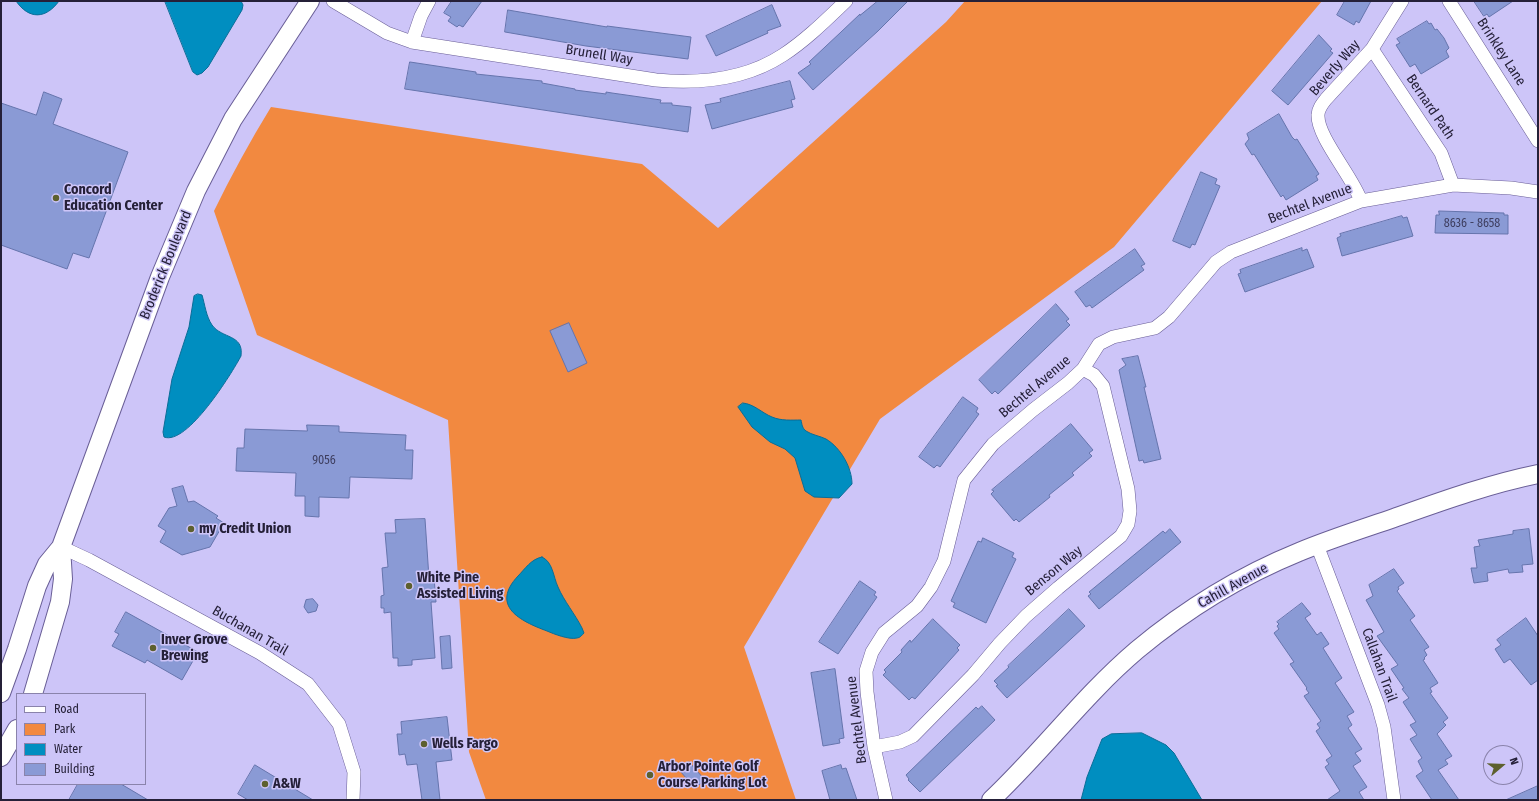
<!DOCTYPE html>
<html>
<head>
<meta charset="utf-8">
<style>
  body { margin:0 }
  #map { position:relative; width:1539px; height:801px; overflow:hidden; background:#cdc5f8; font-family:"Fira Sans Condensed",sans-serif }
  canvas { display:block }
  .frame { position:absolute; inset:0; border:2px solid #252038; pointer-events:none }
  .legend { position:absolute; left:16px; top:693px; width:130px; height:92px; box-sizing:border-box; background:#cdc5f8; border:1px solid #8a83ab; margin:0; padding:5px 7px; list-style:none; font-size:12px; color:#252038 }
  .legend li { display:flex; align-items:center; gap:8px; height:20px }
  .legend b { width:20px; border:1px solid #8a83ab }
  .north { position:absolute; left:1483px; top:745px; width:40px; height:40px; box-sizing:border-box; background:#cdc5f8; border:1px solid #8a83ab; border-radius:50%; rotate:71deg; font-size:11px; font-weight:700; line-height:16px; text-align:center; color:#252038 }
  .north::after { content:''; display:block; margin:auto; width:14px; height:18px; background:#5d602e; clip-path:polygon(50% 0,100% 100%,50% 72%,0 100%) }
</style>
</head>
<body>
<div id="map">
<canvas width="1539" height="801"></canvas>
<div class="frame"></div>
<ul class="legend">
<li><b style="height:5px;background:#fff"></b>Road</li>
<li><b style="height:11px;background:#f28940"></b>Park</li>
<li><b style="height:11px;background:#008ec0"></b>Water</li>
<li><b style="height:11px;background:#8a9ad5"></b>Building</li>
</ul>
<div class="north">N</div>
</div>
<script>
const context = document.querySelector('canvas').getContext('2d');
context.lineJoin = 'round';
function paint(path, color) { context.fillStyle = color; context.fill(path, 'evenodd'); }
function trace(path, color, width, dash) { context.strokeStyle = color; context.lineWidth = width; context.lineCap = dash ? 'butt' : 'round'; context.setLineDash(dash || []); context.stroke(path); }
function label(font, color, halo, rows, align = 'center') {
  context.font = font + ' "Fira Sans Condensed",sans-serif'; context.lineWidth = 3; context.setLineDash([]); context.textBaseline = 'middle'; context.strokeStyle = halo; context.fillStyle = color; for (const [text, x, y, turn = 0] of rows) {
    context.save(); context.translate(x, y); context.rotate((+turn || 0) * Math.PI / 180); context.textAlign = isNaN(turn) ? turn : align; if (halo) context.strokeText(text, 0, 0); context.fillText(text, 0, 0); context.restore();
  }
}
paint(new Path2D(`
  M965 1H1322L1114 247 880 419 744 647 796 800H486L469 752 448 420 257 335 214 211C231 176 250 141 271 107L642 164 718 228 946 22Z`), '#f28940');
const water = new Path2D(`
  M16 1H59C46 19 29 20 16 1Z
  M165 1H241L243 5 242 10 208 67 202 73 197 75 193 72Z
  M198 294 202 295C205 305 206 316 212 325 222 339 244 334 241 356 232 373 187 446 164 437L163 432 172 379 189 327 194 296Z
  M743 403C754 404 762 413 772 417 781 421 792 420 801 420 802 424 802 428 806 431 812 435 820 436 826 439 841 448 852 468 852 484L839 498 814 497 805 491 795 458 785 449 770 442 752 427 738 407Z
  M542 557C553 562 553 576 558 587 564 601 575 614 582 628L584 633C582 635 580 638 577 638 569 640 554 634 547 631 520 621 490 606 518 576 525 569 531 559 542 557Z
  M1142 733 1166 745 1174 753 1202 800H1081L1087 777 1102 739 1111 734Z`);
paint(water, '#008ec0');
trace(water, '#0b6d97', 1);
const building = new Path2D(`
  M452 1H482L463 27 459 25 457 27 448 21 451 17 444 13Z
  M878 1H908L878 31 813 90 798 73 811 64 809 62 841 32 860 14V15Z
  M1345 1H1371L1359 23 1356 21 1354 25 1337 15Z
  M1474 1H1513L1489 17 1487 14 1484 16Z
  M772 5 781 26 767 31 768 33 716 56 706 36Z
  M508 10 607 27V26L691 37 688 59 586 46 505 32Z
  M1427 21 1429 24 1431 23 1435 30 1437 29 1444 38 1449 48 1446 51 1449 57 1421 74 1415 64 1410 67 1396 45 1400 43 1397 39Z
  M1319 35 1332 49 1330 51 1333 53 1288 105 1272 91Z
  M410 62 476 72V74L542 81V83L575 89V90L606 94V92L612 93 661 100 660 103H672V105L691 107 688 132 405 89Z
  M790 81 795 99 791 100 793 107 712 129 705 105 721 102 720 99Z
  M44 92 62 99 53 124 128 152 89 258 73 253 67 269 1 245V103L36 115Z
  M1279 114 1292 137 1295 140 1297 139 1319 174 1316 176 1318 180 1286 200 1283 195 1281 197 1254 154 1252 155 1245 144 1249 139 1247 134Z
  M1201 172 1217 179 1215 184 1220 186 1195 245 1192 244 1190 248 1173 241Z
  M1439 211 1504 213V215H1508V234L1435 233 1436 215H1439Z
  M1402 216 1403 218 1407 217 1413 236 1342 256 1337 238 1341 236 1340 234Z
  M1302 248V251L1307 249 1314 267 1245 292 1238 274 1241 273 1240 270Z
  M1135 249 1145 264 1141 266 1144 270 1092 308 1090 305 1086 307 1075 292Z
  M1056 304 1069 319 1066 321 1070 325 998 394 995 391 992 394 979 380Z
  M569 323 587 363 568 372 550 331Z
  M1138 356 1146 387H1144L1161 459 1144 463 1143 460 1139 461 1119 370 1126 365 1122 359Z
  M963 397 978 408 976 412 979 414 940 467 937 465 934 468 919 457Z
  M1071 424 1093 450 1089 453 1092 456 1072 473 1074 475 1049 495 1050 497 1019 522 1016 519 1014 521 991 494 994 491 992 490Z
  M307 425 339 426V432L406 435 405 450H413L412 479 350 477 349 498 319 497V517L305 516V496H295L296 473 236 471 237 448H244L245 429 307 431Z
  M183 486 188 502 194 501 218 516 216 518 224 523 210 547 182 555 160 542 166 531 158 526 169 508 177 506 172 489Z
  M425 519 429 578 434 577 436 602H431L435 658 412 660V665L398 666V658H393L391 612 384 613V608H381V596L384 595 382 568 388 567 385 533H396L395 520Z
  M1170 529 1181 542 1099 609 1088 596 1091 594 1089 592 1163 531 1165 533Z
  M1529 529 1533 564 1522 565 1523 572 1509 573 1508 569 1487 573 1488 581 1474 583 1471 568H1477L1474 547 1480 546 1478 540 1513 534V531Z
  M983 538 1014 553 1012 557 1016 559 986 623 953 607 955 603 951 601 978 541 981 542Z
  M1394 569 1404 583 1398 587 1399 589 1397 591 1415 616 1410 620 1429 647 1424 650 1427 655 1424 658 1425 659 1423 660 1438 683 1430 688 1432 692 1430 693 1448 718 1443 722 1446 725 1437 734 1452 756 1445 760 1448 764 1438 770 1459 800H1432L1416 776 1423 771 1418 761 1422 758 1410 739 1417 735 1410 725 1416 722 1403 702 1409 698 1402 689 1404 688 1391 669 1398 665 1377 636 1384 632 1366 600 1373 596 1369 585Z
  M860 581 876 592 874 595 877 597 838 654 819 642Z
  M313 599 318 605 316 611 308 613 304 607 306 600Z
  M1302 603 1311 614 1305 618 1317 635 1321 632 1329 644 1323 648 1342 678 1335 683 1354 712 1347 716 1352 725 1348 728 1362 749 1355 753 1361 761 1353 766 1367 787 1359 792 1364 800H1327L1340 791 1325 767 1329 764 1326 760 1332 756 1316 731 1320 728 1317 724 1321 721 1304 696 1309 693 1306 689 1307 688 1290 664 1294 662 1274 633 1279 629 1277 626 1279 624 1277 622Z
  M1069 609 1085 626 1007 698 996 686 998 685 994 681 1009 667 1008 666Z
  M126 612 198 652 182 680 147 660 145 663 112 646 119 634 115 632Z
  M1526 618 1538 636V680L1531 685 1510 659 1504 663 1495 649 1501 645 1497 640Z
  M933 619 960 645 957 648 959 650 915 699 912 697 909 700 883 675 886 672 884 670 902 652 901 650 910 640 911 642Z
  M450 636 452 668 442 669 440 637Z
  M835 669 844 738 839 739 840 743 823 746 811 673Z
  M982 706 995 720 920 792 908 780 909 779 906 775 976 707 978 709Z
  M447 717 452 760 436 762 440 800H422L417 764 407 765 405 754 399 755 397 734H402L401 722Z
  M689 762 705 780 695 788 680 771Z
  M255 765 313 800H248L238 794Z
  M841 765 842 769 846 768 857 800H830L822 771Z
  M78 784H121L148 800H69Z
  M1538 786V800H1506Z`);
paint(building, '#8a9ad5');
trace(building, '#6574ac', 1);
const street = new Path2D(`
  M333 1 387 33 412 42 656 80C700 84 745 80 783 55 806 40 826 20 846 1
  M1449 1 1538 141
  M412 42 421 16 429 1
  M1372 49 1441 153 1453 185
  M1361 201C1353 177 1317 137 1318 115 1318 109 1322 104 1326 99L1372 49 1402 1
  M1317 545 1378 705 1384 727 1394 800
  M61 547 89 560 260 653 308 684 339 724 354 772 353 800
  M874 747 900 742 913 736 973 675 1000 643 1026 616 1058 588 1121 536 1128 524 1130 511 1128 489 1103 386 1094 375 1083 369
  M886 800 874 747 867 692 866 671 872 652 884 633 917 606 931 587 944 561 964 480 993 444 1033 410 1068 383 1083 369 1099 344 1113 337 1155 328 1169 317 1216 262 1231 252 1361 201 1453 185 1511 188 1538 192`);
const secondary = new Path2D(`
  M1 693 17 649 37 586 47 564 61 547 160 277 196 191 233 119 310 1
  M33 694 60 602 63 579 61 547
  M1 757 17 729
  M991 800C1042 752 1084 695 1137 650 1185 610 1240 576 1299 552 1330 539 1362 529 1394 518 1442 501 1489 484 1538 474`);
trace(street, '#695e96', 14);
trace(secondary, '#695e96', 20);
trace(street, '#fff', 13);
trace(secondary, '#fff', 18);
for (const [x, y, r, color] of [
  [56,198,4,"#5d602e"],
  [191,529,4,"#5d602e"],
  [409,586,4,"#5d602e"],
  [153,648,4,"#5d602e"],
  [424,744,4,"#5d602e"],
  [650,775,4,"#5d602e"],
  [265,784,4,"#5d602e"]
]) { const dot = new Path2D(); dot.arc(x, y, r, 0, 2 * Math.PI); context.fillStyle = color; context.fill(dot); trace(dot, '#cdc5f8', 1.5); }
label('12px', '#3e3e5f', null, [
  ["8636 - 8658",1472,224],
  ["9056",324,461]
]);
label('14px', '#252038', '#cdc5f8', [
  ["Brinkley Lane",1501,52,57],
  ["Brunell Way",599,55,9],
  ["Beverly Way",1335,68,-49],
  ["Bernard Path",1430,107,56],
  ["Bechtel Avenue",1310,204,-21],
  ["Broderick Boulevard",166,265,-68],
  ["Bechtel Avenue",1035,387,-40],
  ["Benson Way",1054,571,-40],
  ["Cahill Avenue",1233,586,-29],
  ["Buchanan Trail",250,631,30],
  ["Callahan Trail",1379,665,70],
  ["Bechtel Avenue",857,720,-97]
]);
label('bold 14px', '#252038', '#cdc5f8', [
  ["Concord",64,190],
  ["Education Center",64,206],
  ["my Credit Union",199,529],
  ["White Pine",417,578],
  ["Assisted Living",417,594],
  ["Inver Grove",161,640],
  ["Brewing",161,656],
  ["Wells Fargo",432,744],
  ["Arbor Pointe Golf",658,767],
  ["Course Parking Lot",658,783],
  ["A&W",273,784]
], 'left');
</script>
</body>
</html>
